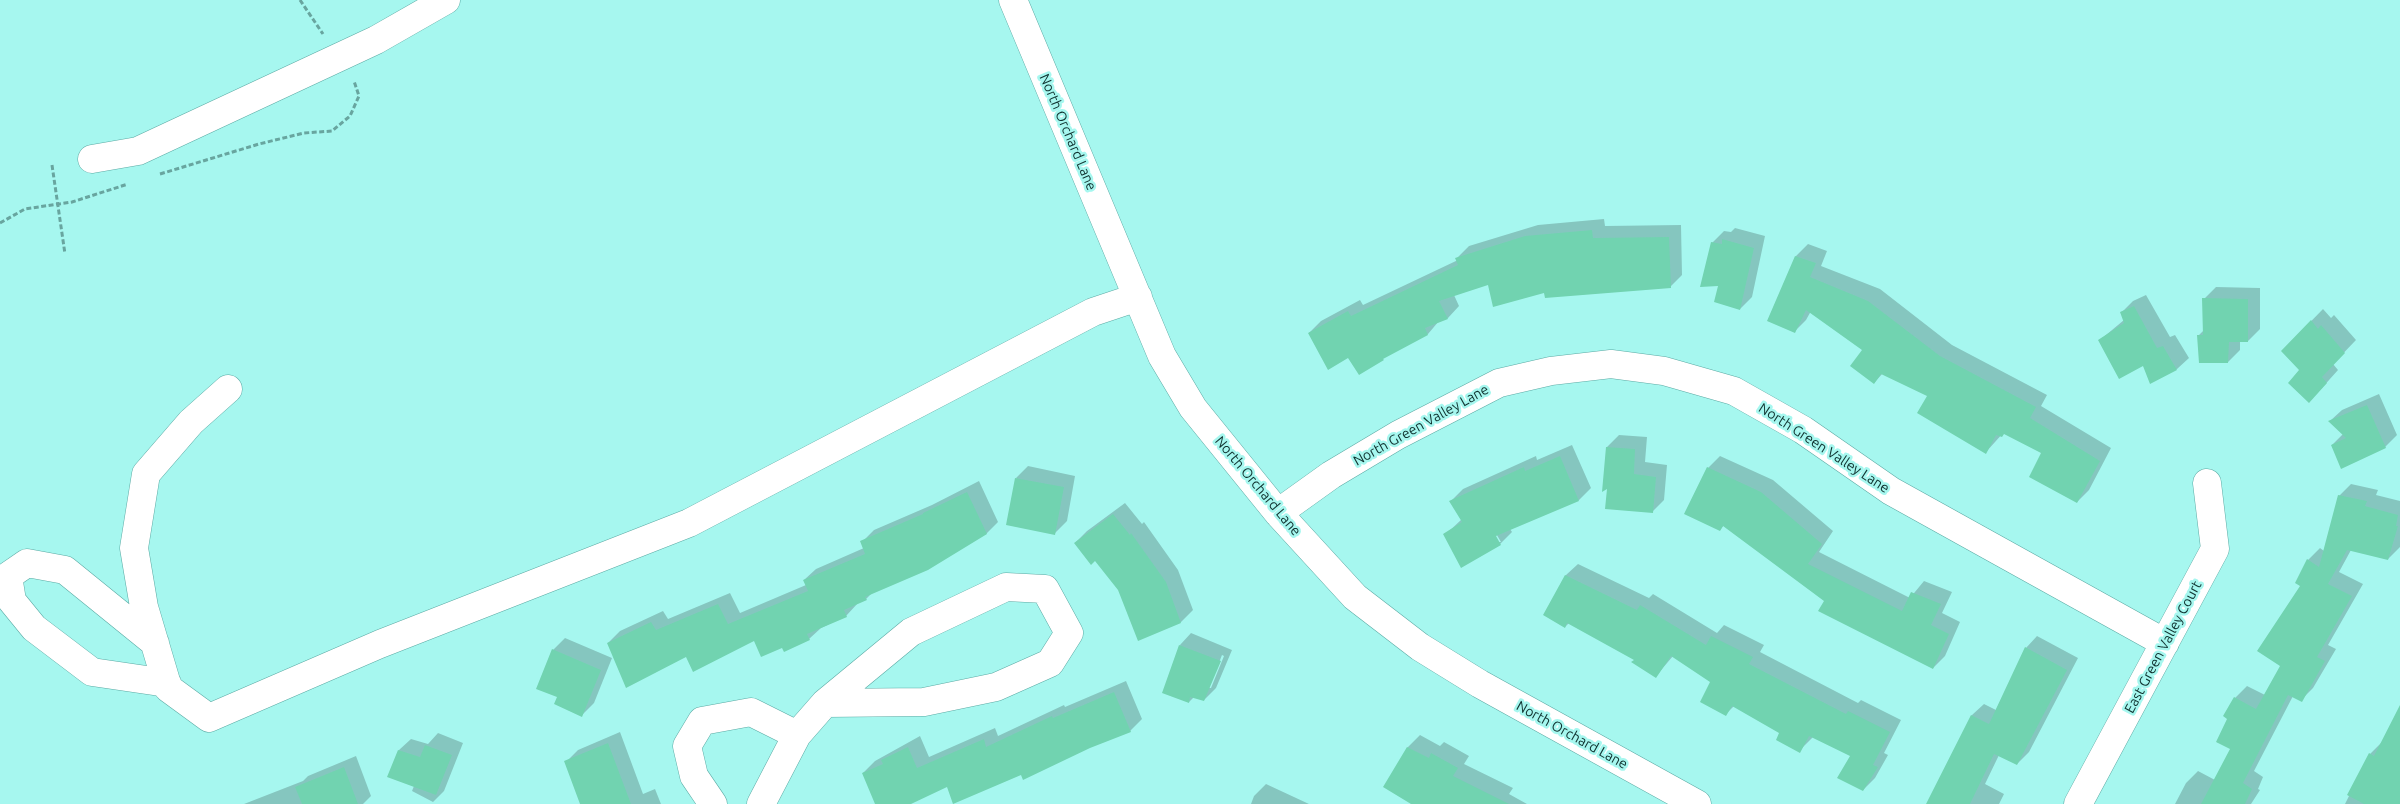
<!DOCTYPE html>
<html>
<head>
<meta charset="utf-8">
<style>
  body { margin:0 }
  canvas { display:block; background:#a6f7ef }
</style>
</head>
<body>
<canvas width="2400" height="804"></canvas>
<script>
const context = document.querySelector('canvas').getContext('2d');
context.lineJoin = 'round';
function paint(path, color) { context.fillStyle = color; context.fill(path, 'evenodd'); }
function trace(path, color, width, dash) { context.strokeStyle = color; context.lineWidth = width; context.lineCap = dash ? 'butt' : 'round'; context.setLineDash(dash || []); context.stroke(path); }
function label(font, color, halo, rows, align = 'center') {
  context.font = font + ' Ubuntu,sans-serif'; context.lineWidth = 5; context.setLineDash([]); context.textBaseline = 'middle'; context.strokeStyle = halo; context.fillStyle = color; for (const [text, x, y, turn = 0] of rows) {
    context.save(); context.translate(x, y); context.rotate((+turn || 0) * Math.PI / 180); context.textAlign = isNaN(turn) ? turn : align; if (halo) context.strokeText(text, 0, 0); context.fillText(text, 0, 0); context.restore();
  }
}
paint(new Path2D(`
  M1604 219 1605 226 1681 225 1682 275 1670 287 1545 291 1489 284 1454 295 1459 306 1448 318 1439 321 1428 334 1387 355 1349 357 1309 333 1321 321 1360 300 1363 305 1458 260 1457 258 1469 246 1538 225Z
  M1735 228 1765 236 1752 297 1740 309 1712 243 1724 231 1731 232Z
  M1808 244 1827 251 1821 266 1880 289 1952 345 2047 395 2041 406 2111 448 2089 490 2077 502 2043 453 2004 432 1986 452 1929 396 1883 373 1874 383 1864 350 1811 311 1806 320 1794 332 1768 320 1796 256Z
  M2216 287 2260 288V329L2248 341H2240V350L2228 362 2199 335 2204 330V299Z
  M2146 295 2170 337 2175 335 2189 358 2177 369 2151 382 2143 365 2100 340 2124 320 2121 313 2133 301Z
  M2323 309 2331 318 2334 315 2356 340 2333 364 2338 370 2321 389 2282 351Z
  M2379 394 2397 435 2385 447 2332 445 2343 434 2330 421 2342 410Z
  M1619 435 1647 437 1645 462 1667 465 1664 500 1652 512 1608 487 1607 447Z
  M1572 445 1591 488 1579 500 1510 529 1512 532 1500 544 1445 535 1462 519 1451 501 1463 489 1536 456 1537 460ZM1494 530 1501 542H1498L1492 531Z
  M1720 456 1773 480 1833 531 1819 552 1910 598 1924 581 1952 592 1942 613 1960 622 1945 656 1933 668 1825 601 1724 525 1720 530 1708 468Z
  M1028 466 1075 476 1067 521 1055 533 1016 478Z
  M979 481 998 522 986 534 873 592 866 599 858 603 846 616 821 628 809 639 783 647 755 639 687 655 608 643 620 631 663 611 668 619 730 593 740 613 806 585 804 580 816 569 864 548 862 542 874 530 932 505Z
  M2351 484 2378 490 2376 495 2400 501V547L2388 559 2351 550 2339 572 2363 584 2328 645 2336 649 2313 688 2301 700 2293 696 2254 771 2263 777 2258 789 2260 790 2251 804H2175L2186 783 2198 771 2215 780 2232 749 2228 719 2235 698 2247 686 2265 695 2282 665 2308 560 2320 548 2324 551 2339 496Z
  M1125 503 1142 524 1144 522 1178 570 1193 610 1181 622 1139 639 1119 590 1095 559 1075 543 1087 531Z
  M1578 564 1649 598 1653 594 1717 633 1724 625 1764 645 1760 652 1858 703 1861 700 1901 720 1884 753 1888 755 1875 778 1863 790 1852 755 1813 737 1799 751 1780 732 1734 706 1726 714 1711 682 1673 656 1656 676 1635 659 1569 623 1565 627 1545 614 1566 575Z
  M1191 633 1232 650 1216 688 1204 700 1194 697 1189 702 1180 645ZM1222 655 1224 656 1211 688H1209Z
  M2037 636 2078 658 2029 752 2017 764 1999 755 1985 784 2004 794 1999 804H1927L1972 715 1984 704 1996 710 2026 648Z
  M565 638 612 658 594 703 582 715 559 696 553 650Z
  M1126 681 1142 719 1130 731 1022 773 948 785 908 804H876L863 773 875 761 920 736 929 757 995 728 998 736 1064 705 1065 707Z
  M2400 707V799L2393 804H2345L2370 754 2383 741Z
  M620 732 643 794 655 789 661 804H582L566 762 578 750Z
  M438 733 463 743 444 791 433 802 412 791 414 786 389 776 399 750 411 739 428 744Z
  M1420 735 1440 746 1444 742 1469 756 1464 764 1513 788 1509 794 1527 804H1414L1385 787 1408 747Z
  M356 756 371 796 363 804H244L303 781 308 776Z
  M1266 784 1309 804H1251L1254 796Z`), '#0003');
paint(new Path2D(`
  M1592 230 1593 238 1669 237 1671 288 1545 298 1544 293 1493 307 1488 285 1439 301 1448 319 1425 328 1428 335 1383 359 1384 360 1359 375 1348 358 1328 370 1308 333 1348 311 1351 316 1458 265 1455 258 1525 236Z
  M1722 239 1754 248 1740 310 1714 302 1718 286 1700 287 1711 242 1722 244Z
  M1795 256 1816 263 1810 277 1868 301 1940 356 2036 407 2030 418 2100 461 2077 503 2029 477 2041 453 2004 434 2002 437 1996 435 1986 454 1917 413 1927 396 1881 374 1874 384 1850 366 1862 350 1806 310 1795 333 1767 321Z
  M2202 298 2248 299V342H2229L2228 363H2199L2197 335H2203Z
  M2134 306 2157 348 2163 346 2177 370 2150 384 2143 366 2119 379 2098 340 2124 323 2120 312Z
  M2311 320 2318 329 2321 325 2345 353 2322 377 2327 383 2309 403 2288 383 2299 370 2281 351Z
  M2367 405 2386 448 2341 469 2331 445 2346 438 2328 421Z
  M1606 447 1635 449 1634 474 1656 477 1653 513 1605 509 1607 489 1602 492Z
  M1560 456 1579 501 1496 536 1501 545 1461 568 1443 534 1462 522 1449 501 1524 467 1525 471Z
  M1707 467 1761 492 1822 544 1808 564 1902 611 1911 592 1941 604 1931 625 1949 634 1933 669 1818 611 1824 601 1723 526 1720 531 1684 514Z
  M1015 478 1064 487 1055 535 1006 525Z
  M967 492 987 534 928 570 865 597 867 600 844 610 847 617 807 634 810 640 784 652 782 648 761 657 754 641 693 672 686 657 626 688 607 643 651 622 656 630 718 604 728 624 808 591 803 580 865 554 860 541 923 514V513Z
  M2338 495 2367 501 2365 506 2398 515 2396 526H2398L2388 560 2347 550 2328 584 2352 596 2317 657 2325 661 2302 702 2288 695 2243 783 2252 789 2245 804H2201L2230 749 2216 742 2227 719 2223 716 2234 697 2256 709 2280 666 2257 651 2300 586 2295 583 2307 559 2319 567Z
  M1113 514 1130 535 1131 533 1166 582 1181 623 1138 641 1118 590 1095 561 1091 565 1074 543Z
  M1565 575 1637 610 1640 605 1706 645 1711 636 1753 657 1749 664 1846 714 1848 711 1890 732 1873 765 1878 767 1863 791 1837 778 1850 756 1809 736 1800 753 1776 740 1779 733 1732 706 1726 716 1700 702 1710 682 1671 656 1656 678 1631 662 1634 660 1567 623 1565 628 1543 615Z
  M1179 645 1221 661 1204 701 1190 697 1189 703 1162 693Z
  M2025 647 2067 670 2017 765 1994 754 1970 804H1926L1971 715 1989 724Z
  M552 649 601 670 582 717 554 704 557 697 536 689Z
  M1114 692 1131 732 1090 748 1023 780 1021 775 953 804 947 787 911 804H875L862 773 883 764 881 760 908 747 917 768 984 739 986 747 1052 716 1053 718Z
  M2400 705V804H2364L2347 795 2369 753 2374 756Z
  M608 743 631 804H580L564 761Z
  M425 745 452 755 436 795 387 777 398 750 420 757Z
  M1407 747 1429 758 1431 753 1458 768 1453 776 1509 804H1411L1383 787Z
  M344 767 358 804H302L295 787Z`), '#71d3b0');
const minor = new Path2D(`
  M1013 0 1162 356 1193 408 1278 513 1355 597 1420 647 1480 684 1697 804
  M92 159 138 151 376 40 446 0
  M228 389 191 422 146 474 134 548 144 607 168 688 209 718 380 644 689 523 1093 312 1138 297
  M1278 513 1331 475 1398 435 1499 383 1551 371 1611 364 1664 371 1734 391 1803 430 1891 491 2165 643
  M155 643 65 570 27 563 8 576 12 601 34 628 92 672 167 683
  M713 804 694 776 687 746 702 721 751 712 797 735
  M761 804 797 735 825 703 911 632 1006 587 1045 589 1069 633 1050 663 996 687 924 702 825 703
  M2078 804 2215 549 2207 483`);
trace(minor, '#5baaa4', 29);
trace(new Path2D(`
  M300 0 323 34
  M52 165 65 254
  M160 174 259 144 304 133 332 131 350 116 359 96 354 81
  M0 223 25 209 72 202 128 184`), '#68a59f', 3, [5, 2.5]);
trace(minor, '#fff', 28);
label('14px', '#0f312e', '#a6f7ef', [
  ["North Orchard Lane",1068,132,67],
  ["North Green Valley Lane",1421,425,-29],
  ["North Green Valley Lane",1824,448,33],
  ["North Orchard Lane",1258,486,50],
  ["East Green Valley Court",2163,647,-62],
  ["North Orchard Lane",1572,735,29]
]);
</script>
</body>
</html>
